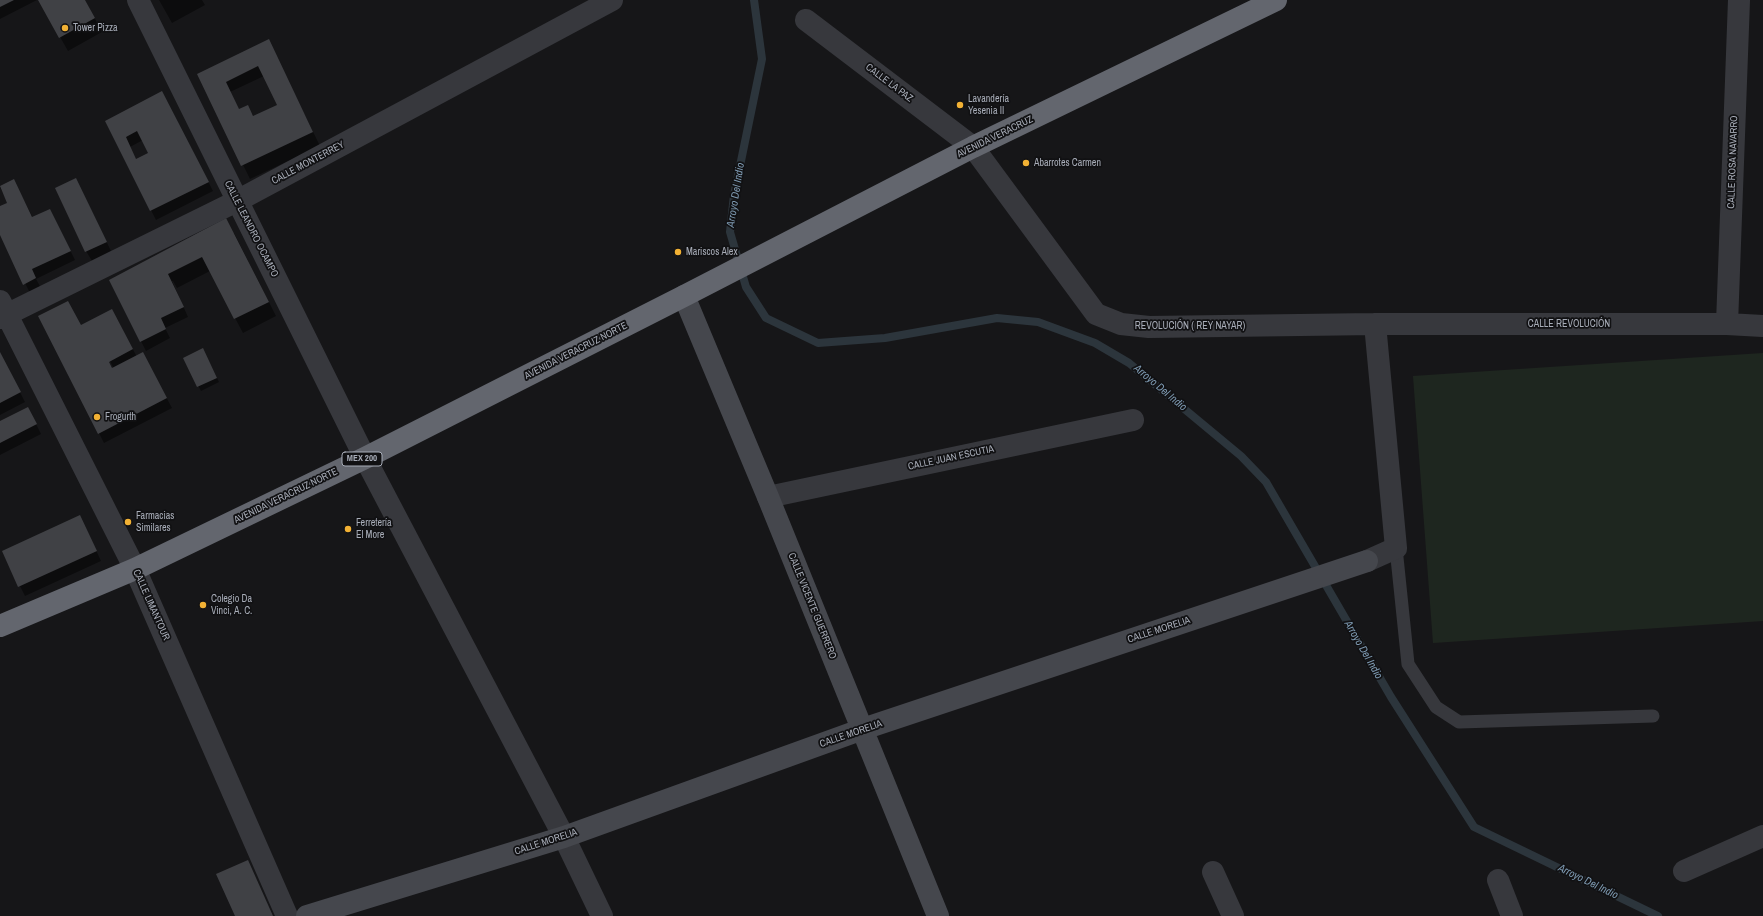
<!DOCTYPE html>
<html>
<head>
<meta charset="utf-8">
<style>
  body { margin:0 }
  canvas { display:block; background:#161618 }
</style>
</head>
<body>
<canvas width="1763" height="916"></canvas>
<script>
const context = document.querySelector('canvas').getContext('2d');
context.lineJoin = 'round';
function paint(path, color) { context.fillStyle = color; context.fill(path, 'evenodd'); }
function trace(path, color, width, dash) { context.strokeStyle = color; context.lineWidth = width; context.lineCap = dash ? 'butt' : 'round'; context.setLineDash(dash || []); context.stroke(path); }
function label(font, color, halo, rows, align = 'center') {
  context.font = font + ' "Archivo Narrow",sans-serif'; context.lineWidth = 3.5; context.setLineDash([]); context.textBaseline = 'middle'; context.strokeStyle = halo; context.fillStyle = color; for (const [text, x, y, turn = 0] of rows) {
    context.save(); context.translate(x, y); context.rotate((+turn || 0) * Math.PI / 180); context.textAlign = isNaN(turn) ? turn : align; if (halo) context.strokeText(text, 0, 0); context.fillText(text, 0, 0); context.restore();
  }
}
paint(new Path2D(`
  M1763 353V621L1433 643 1413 376Z`), '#1e261f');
paint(new Path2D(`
  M0 0H37L0 19Z
  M39 0H85L102 32 68 51Z
  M159 0H202L205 5 172 23Z
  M273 50 320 146 250 179 198 74ZM264 76 278 105 254 117 247 106 239 110 230 92Z
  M167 101 213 191 156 220 106 122ZM143 140 150 153 136 160 130 147Z
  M14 181 33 218 50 210 75 260 36 279 41 288 30 293 0 233V207L8 203 0 187Z
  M81 189 111 251 92 261 86 251Z
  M234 233 276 316 243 333 210 271 177 288 173 281H172L188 317 165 328 170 338 146 351 110 281Z
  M40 317 81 326 117 319 137 357 148 363 172 408 104 443ZM108 357 114 369H112L106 358Z
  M0 353 25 402 0 415Z
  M205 354 219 382 201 391 184 359Z
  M33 418 41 434 0 455V422Z
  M85 526 101 561 25 596 3 552Z`), '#0007');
trace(new Path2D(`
  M754 0 762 59 734 195 730 232 746 287 766 318 818 343 885 338 997 318 1038 322 1095 343 1129 363 1241 456 1266 482 1391 697 1474 827 1658 916`), '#2c353c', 8);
paint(new Path2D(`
  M0 0H14L0 7Z
  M38 0H85L95 18 59 38Z
  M269 39 313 132 241 166 197 74ZM258 66 277 105 253 116 248 105 239 109 226 82Z
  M162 91 209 182 150 211 105 121ZM137 131 148 153 136 159 126 137Z
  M76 178 107 242 85 252 55 188Z
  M14 179 32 217 50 209 71 251 32 269 36 278 23 285 0 235V206L7 203 0 186Z
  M226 218 269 302 234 319 202 257 168 274 184 307 161 318 166 329 140 342 109 280Z
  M68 301 81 325 112 309 133 349 109 362 112 368 143 352 167 398 98 434 38 316Z
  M203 348 217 378 197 387 183 358Z
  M0 352 21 392 0 403Z
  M28 407 37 424 0 443V421Z
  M80 515 97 551 18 587 2 551Z
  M248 860 273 916H235L216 874Z`), '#404145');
trace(new Path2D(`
  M1396 548 1408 664 1436 707 1459 722 1653 716`), '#37383d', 13);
trace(new Path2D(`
  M138 0 365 458 564 837 602 916
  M806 20 973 147 1096 314 1121 324 1149 327 1375 324H1727L1763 326
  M0 301 135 569 287 916
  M0 318 237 201 612 0
  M1727 324 1739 0
  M768 497 1133 420
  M1367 561 1396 548 1375 324
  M1684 871 1763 836
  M1213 872 1233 916
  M1498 880 1512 916`), '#37383d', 22);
trace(new Path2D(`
  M684 296 768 497 938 916
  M307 916 564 837 863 729 1367 561`), '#45474d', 22);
trace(new Path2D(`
  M0 626 135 569 365 458 684 296 973 147 1276 0`), '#63666e', 22);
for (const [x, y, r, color] of [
  [65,28,4,"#f2b134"],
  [960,105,4,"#f2b134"],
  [1026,163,4,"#f2b134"],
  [678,252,4,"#f2b134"],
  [97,417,4,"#f2b134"],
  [128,522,4,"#f2b134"],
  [348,529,4,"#f2b134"],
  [203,605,4,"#f2b134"]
]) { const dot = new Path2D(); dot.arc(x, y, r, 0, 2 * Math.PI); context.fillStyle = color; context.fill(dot); trace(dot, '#111113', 1.5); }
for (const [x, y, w] of [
  [362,459,40]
]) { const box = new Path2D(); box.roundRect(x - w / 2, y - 7, w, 14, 3); context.fillStyle = '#111113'; context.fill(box); trace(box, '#a8adb8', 1); }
label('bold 9px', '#a8adb8', null, [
  ["MEX 200",362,459]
]);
label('10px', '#a8adb8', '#111113', [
  ["Tower Pizza",73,28],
  ["Lavandería",968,99],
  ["Yesenia II",968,111],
  ["Abarrotes Carmen",1034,163],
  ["Mariscos Alex",686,252],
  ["Frogurth",105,417],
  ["Farmacias",136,516],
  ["Similares",136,528],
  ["Ferretería",356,523],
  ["El More",356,535],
  ["Colegio Da",211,599],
  ["Vinci, A. C.",211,611]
], 'left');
label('10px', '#a8adb8', '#111113', [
  ["CALLE LA PAZ",889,83,37],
  ["AVENIDA VERACRUZ",995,137,-26],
  ["CALLE ROSA NAVARRO",1733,162,-88],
  ["CALLE MONTERREY",308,163,-28],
  ["CALLE LEANDRO OCAMPO",251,229,63],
  ["CALLE REVOLUCIÓN",1569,324],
  ["REVOLUCIÓN ( REY NAYAR)",1190,326],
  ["AVENIDA VERACRUZ NORTE",576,351,-27],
  ["CALLE JUAN ESCUTIA",951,458,-12],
  ["AVENIDA VERACRUZ NORTE",286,496,-26],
  ["CALLE LIMANTOUR",151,605,66],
  ["CALLE VICENTE GUERRERO",812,606,68],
  ["CALLE MORELIA",1159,630,-18],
  ["CALLE MORELIA",851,734,-19],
  ["CALLE MORELIA",546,842,-18]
]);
label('italic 11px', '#7f9bb3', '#111113', [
  ["Arroyo Del Indio",736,195,-81],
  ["Arroyo Del Indio",1160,388,40],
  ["Arroyo Del Indio",1363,650,60],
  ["Arroyo Del Indio",1588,882,26]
]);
</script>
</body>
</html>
